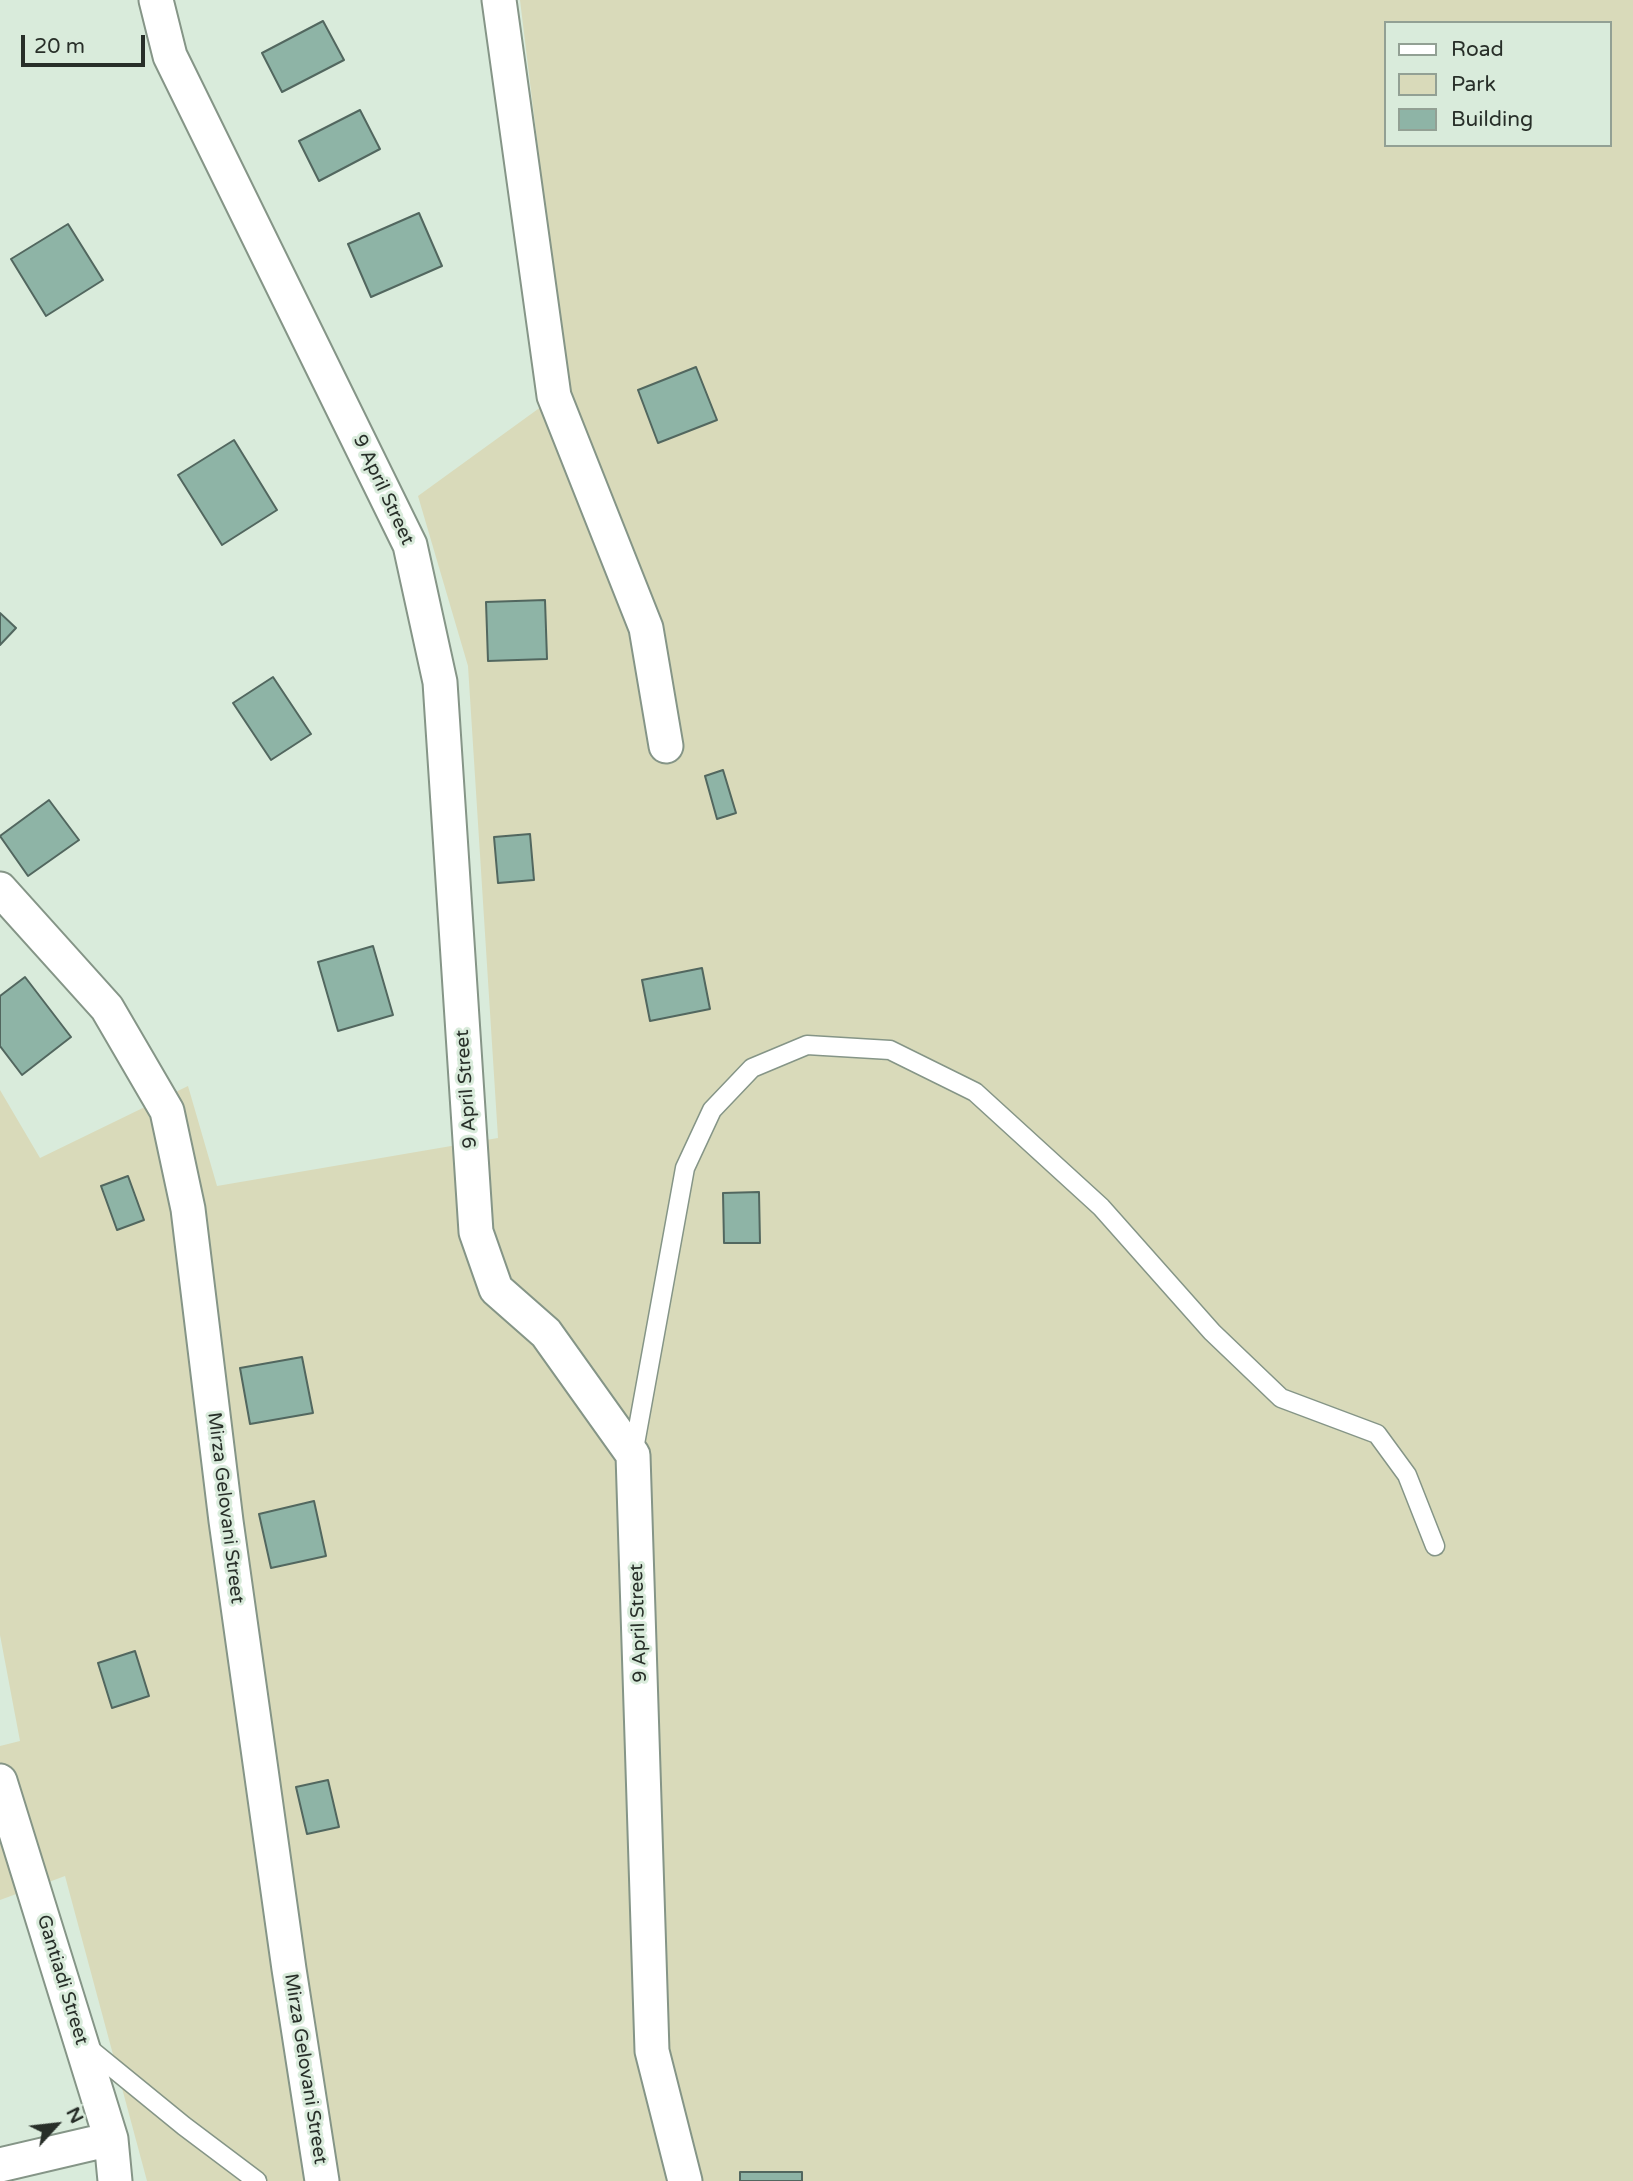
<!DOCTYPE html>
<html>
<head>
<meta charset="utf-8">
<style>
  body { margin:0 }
  #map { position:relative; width:1633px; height:2181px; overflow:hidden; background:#d9ebdb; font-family:"Varela Round",sans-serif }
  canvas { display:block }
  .legend { position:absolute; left:1384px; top:21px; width:228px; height:126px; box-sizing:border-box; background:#d9ebdb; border:2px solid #92a094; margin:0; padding:9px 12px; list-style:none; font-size:21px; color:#282f29 }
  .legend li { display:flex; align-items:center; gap:14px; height:35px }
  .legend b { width:35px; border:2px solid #92a094 }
  .north { position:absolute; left:21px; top:2090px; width:70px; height:70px; -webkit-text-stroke:5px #d9ebdb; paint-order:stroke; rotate:63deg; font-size:19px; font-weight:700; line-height:28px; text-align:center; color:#282f29 }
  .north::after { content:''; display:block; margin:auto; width:24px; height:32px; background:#282f29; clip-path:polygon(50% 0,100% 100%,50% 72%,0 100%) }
  .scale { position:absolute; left:21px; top:35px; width:124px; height:32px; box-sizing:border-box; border:4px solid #282f29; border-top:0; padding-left:9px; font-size:21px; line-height:24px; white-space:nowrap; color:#282f29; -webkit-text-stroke:5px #d9ebdb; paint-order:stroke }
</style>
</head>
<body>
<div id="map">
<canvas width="1633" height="2181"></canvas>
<ul class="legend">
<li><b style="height:9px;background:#fff"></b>Road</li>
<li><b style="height:19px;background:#d9daba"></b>Park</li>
<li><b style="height:19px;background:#8eb4a6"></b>Building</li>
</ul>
<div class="north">N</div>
<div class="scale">20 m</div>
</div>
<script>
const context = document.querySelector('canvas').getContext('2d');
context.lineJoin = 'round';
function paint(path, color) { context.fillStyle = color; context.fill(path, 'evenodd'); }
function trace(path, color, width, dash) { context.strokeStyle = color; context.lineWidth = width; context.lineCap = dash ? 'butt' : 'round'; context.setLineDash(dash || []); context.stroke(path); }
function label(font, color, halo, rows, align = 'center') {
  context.font = font + ' "Varela Round",sans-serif'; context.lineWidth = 6; context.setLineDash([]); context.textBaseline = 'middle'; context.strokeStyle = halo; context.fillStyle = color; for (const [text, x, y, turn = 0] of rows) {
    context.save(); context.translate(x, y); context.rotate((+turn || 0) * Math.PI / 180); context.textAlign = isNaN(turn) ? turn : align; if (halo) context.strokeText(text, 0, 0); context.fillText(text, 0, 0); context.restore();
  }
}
paint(new Path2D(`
  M520 0H1633V2181H147L65 1876 0 1900V1746L20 1741 0 1635V1090L40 1158 188 1086 217 1186 498 1138 468 666 418 496 567 388ZM1386 23H1610V145H1386Z`), '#d9daba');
const building = new Path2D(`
  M323 21 344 60 282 92 262 53Z
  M360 110 380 149 319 181 299 141Z
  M419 213 442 266 371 297 348 244Z
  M68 224 103 280 46 316 11 259Z
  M696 367 717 420 658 443 638 390Z
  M234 440 277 510 222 545 178 475Z
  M545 600 547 659 488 661 486 602Z
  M0 613 16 628 0 645Z
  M273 677 311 734 271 760 233 703Z
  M723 770 736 813 717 819 705 776Z
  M49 800 79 840 28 876 0 836Z
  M530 834 534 880 498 883 494 837Z
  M373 946 393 1015 338 1031 318 962Z
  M702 968 710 1009 650 1021 642 980Z
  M25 977 71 1037 22 1075 0 1046V996Z
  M128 1176 144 1220 117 1230 101 1186Z
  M759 1192 760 1243H724L723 1193Z
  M302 1357 313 1413 250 1424 240 1368Z
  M314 1501 326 1556 271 1568 259 1514Z
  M135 1651 149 1696 112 1708 98 1663Z
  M328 1780 339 1827 307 1834 296 1787Z
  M740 2172H802V2181H740Z`);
paint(building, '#8eb4a6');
trace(building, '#52675f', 2);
const service = new Path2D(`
  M633 1455 685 1168 712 1110 752 1068 807 1045 890 1050 975 1092 1101 1207 1212 1332 1281 1398 1377 1434 1407 1475 1435 1546
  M86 2046 184 2126 257 2181`);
const minor = new Path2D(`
  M156 0 170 56 410 545 440 682 476 1232 496 1289 546 1333 633 1455 652 2051 685 2181
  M499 0 554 396 646 628 666 746
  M0 889 107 1008 167 1111 188 1209 226 1521 289 1969 322 2181
  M0 1781 111 2139 115 2181
  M0 2165 111 2139`);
trace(service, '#859587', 21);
trace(minor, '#859587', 37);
trace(service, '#fff', 18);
trace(minor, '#fff', 33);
label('19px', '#282f29', '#d9ebdb', [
  ["9 April Street",383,490,65],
  ["9 April Street",467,1089,-94],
  ["Mirza Gelovani Street",225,1508,83],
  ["9 April Street",639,1623,-92],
  ["Gantiadi Street",62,1980,73],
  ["Mirza Gelovani Street",305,2069,81]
]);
</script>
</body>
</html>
